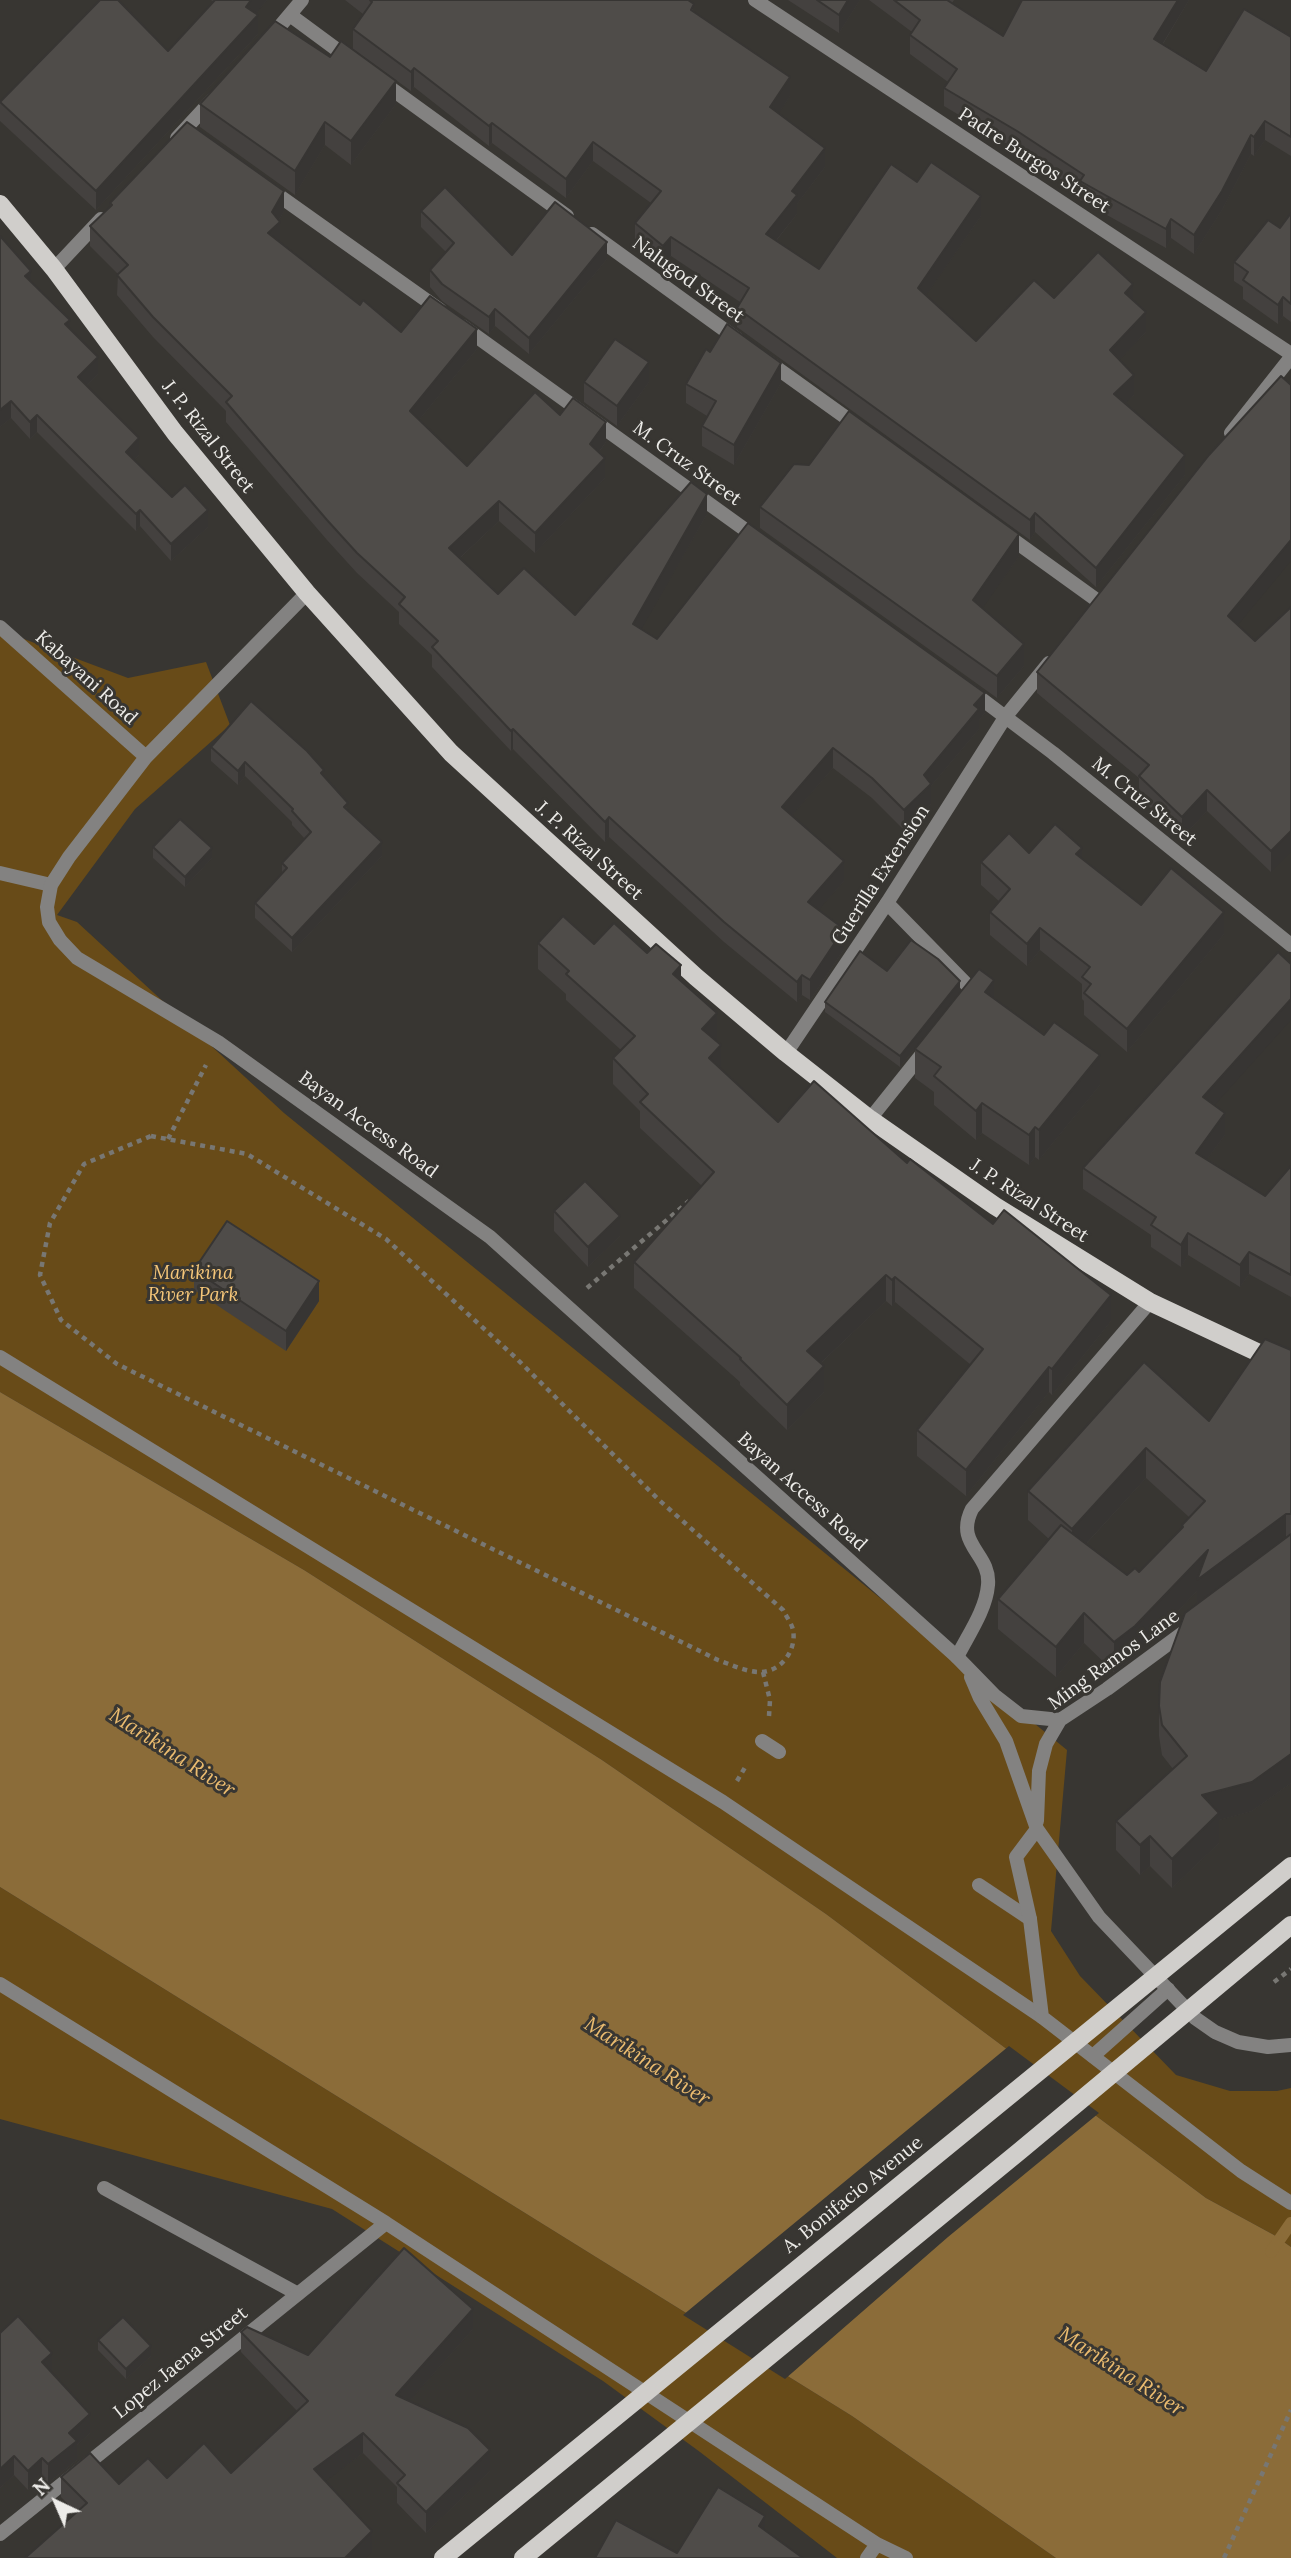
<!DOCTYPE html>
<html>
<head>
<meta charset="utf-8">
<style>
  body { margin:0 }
  #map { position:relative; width:1291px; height:2558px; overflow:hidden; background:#383632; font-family:Lora,serif }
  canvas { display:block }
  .north { position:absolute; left:21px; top:2467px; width:70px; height:70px; -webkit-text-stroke:5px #383632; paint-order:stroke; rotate:316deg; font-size:19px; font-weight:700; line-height:28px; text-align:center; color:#edece9 }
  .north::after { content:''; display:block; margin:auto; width:24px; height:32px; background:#edece9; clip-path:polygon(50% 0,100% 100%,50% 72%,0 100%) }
</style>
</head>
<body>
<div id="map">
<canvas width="1291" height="2558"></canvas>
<div class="north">N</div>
</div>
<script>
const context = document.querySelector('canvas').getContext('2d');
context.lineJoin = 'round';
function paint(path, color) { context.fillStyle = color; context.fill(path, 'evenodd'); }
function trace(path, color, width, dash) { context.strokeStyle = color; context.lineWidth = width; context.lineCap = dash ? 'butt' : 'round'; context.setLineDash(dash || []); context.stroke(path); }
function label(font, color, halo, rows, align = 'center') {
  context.font = font + ' Lora,serif'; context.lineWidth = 6; context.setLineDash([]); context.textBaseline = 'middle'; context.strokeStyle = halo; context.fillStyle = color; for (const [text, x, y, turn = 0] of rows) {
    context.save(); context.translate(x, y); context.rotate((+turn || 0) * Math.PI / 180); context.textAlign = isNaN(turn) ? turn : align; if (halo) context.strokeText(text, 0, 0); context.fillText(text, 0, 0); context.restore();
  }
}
paint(new Path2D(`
  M0 630 128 678 206 662 230 725 135 809 57 915 77 922 284 1113 1067 1750 1051 1931 1080 1976 1176 2075 1230 2091H1277L1291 2088V2247L1274 2235 1206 2198 826 1914 602 1760 304 1570 0 1392Z
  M0 1887 852 2416 1056 2558H837L700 2452 603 2381 332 2209 0 2119Z`), '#684b18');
paint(new Path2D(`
  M0 1392 304 1570 602 1760 826 1914 1206 2198 1274 2235 1291 2247V2558H1056L852 2416 0 1887Z`), '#8b6c39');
paint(new Path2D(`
  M1009 2046 1099 2113 948 2237 785 2379 683 2315Z`), '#383632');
trace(new Path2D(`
  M1271 2252 1291 2223`), '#8b6c39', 12);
trace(new Path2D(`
  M151 1136 247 1154 386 1239 516 1358 659 1500 783 1610C786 1616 792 1624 793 1630 797 1650 781 1672 760 1672 746 1672 732 1665 718 1660L117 1364 61 1320 40 1275 50 1223 84 1164Z
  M168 1139 206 1065
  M587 1288 689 1201
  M763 1672 770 1700 769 1716
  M737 1781 747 1764
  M1274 1982 1291 1969
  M1224 2558 1291 2410`), '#787773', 4.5, [5, 5]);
trace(new Path2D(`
  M0 873 51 885
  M887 903 973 991 968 998
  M870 1119 926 1049
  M957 1657C968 1635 986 1610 988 1585 991 1553 954 1545 972 1509L1150 1302
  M762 1741 779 1752
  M979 1885 1030 1919
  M104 2188 298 2294`), '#838281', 14);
trace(new Path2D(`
  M0 1357 723 1802 1042 2017
  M1093 2056 1168 1989`), '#838281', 14);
trace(new Path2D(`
  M755 0 1291 354
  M290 15 351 60
  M270 38 302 0
  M382 82 567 216
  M177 138 213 99
  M271 190 440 310
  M592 234 737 339
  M54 269 101 219
  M462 326 758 539
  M767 361 859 427
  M1231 433 1291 357
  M1005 534 1098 601
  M307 593 146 757 69 857 51 885 47 907 49 922 60 940 77 958 218 1042 490 1237 957 1657 994 1695 1021 1716 1060 1720
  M0 627 146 757
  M971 691 1053 753 1291 945
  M786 1053 887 903 1006 716 1049 663
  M971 1677 980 1698 1006 1741 1037 1829 1099 1917 1195 2018 1215 2032 1238 2042 1268 2047 1291 2045
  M1037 1821 1039 1771 1046 1744 1060 1720 1107 1689 1191 1627
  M1037 1829 1016 1857 1030 1919 1042 2017 1241 2171 1291 2203
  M0 1984 386 2223 877 2544 906 2558
  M0 2534 386 2223
  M867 2558 877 2544`), '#838281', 14);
trace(new Path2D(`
  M0 204 54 269 175 433 307 593 451 753 696 977 786 1053 870 1119 995 1206 1150 1302 1291 1368`), '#d0cecb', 18);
trace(new Path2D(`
  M443 2558 1291 1866
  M523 2558 1021 2150 1291 1925`), '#d0cecb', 18);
paint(new Path2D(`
  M211 0H267L256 13 258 34 96 210 0 121V102L168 51 214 2Z
  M345 0H688L694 12 790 96 778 114 825 167 797 204V214L776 241 819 269 917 182 981 216 926 295 976 341 1054 298 1133 300 1146 332 1119 360 1134 395 1125 403 1185 475 1096 587 1035 532 1030 540 737 327V308L740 302 671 256 663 265 635 242V223L651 203 593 161 566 198 492 143 489 146 414 87 411 91 353 49V29L363 14Z
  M788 0H860L839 33Z
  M869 0H954L952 3 1003 36 1022 0H1189L1163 44 1206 71 1291 37V156L1265 140 1254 156 1251 154 1222 210 1194 254 1171 238 1166 248 1080 200V192L1017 150 944 106V88L948 82 910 54V35L912 32Z
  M330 57 396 104 351 165 325 145 295 195 200 127V104Z
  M110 203 284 211 279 220 280 242 360 305 401 332 477 349 419 420 467 466 560 415 606 442 599 452 605 478 535 553 499 521 460 558 498 594 575 615 707 514 641 629 657 639 985 713 979 720V729L931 786V804L904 830 872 798 833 768 792 815 844 881 818 910 844 949 810 1000 802 995 797 1002 724 942 609 837 605 842 513 749 511 751 432 667V655L399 624V612L357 573 327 540 226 422V411L153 337 117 295 118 274 90 246V226L110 206Z
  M421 211 512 255 607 259 529 354 495 326 489 334 442 301 430 287V270L446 252 421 227Z
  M1291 213V322L1283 316 1278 324 1243 299V287L1234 281V262L1280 228Z
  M31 281 70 329 98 374 86 386 139 455 134 460 172 497 208 527 171 561 140 526 136 531 37 432 30 439 11 418 0 427Z
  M584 382H649L617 426 584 402Z
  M781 383 734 465 702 446V426L707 416 686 403V384Z
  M760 507 1019 556 982 608 1024 666 997 698 760 528Z
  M1291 607 1271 872 1207 811 1182 838 1139 797V778L1037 693V672L1238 625 1255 641Z
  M211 747 324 777 382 856 292 952 255 918V903L282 873V863L305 839 292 825V822L245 776 238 785 211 761Z
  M153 847 212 858 185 887 153 858Z
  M1029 853 1082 859 1141 905 1224 934 1127 1052 1084 1015V1001L1082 999V984L1040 950 1027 966 990 935V912L1000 902 981 885V862Z
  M538 943 594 944 647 953 681 982 717 1039 715 1040 721 1069 778 1122 907 1163 1111 1321 1052 1395 1049 1392 966 1496 917 1456V1430L971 1365 895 1302 892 1306 886 1301 821 1363 824 1392 787 1430 740 1385V1382L634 1288V1262L702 1186 640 1128V1111L613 1084V1058L621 1050 566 1000V994L538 969Z
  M887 971 960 992 900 1067 825 1012V1002Z
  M994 998 1100 1085 1039 1160 1035 1157 1029 1165 982 1133 976 1140 934 1105V1092L915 1078V1049Z
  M1214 1105 1225 1135 1207 1159 1265 1196 1291 1166V1297L1249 1274 1240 1287 1188 1255 1181 1267 1151 1247V1235L1083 1189V1168Z
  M554 1211 620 1236 588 1267 554 1231Z
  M194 1270 319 1301 286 1351 194 1290Z
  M1291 1350V1783L1252 1811 1219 1820V1843L1172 1888 1150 1866 1140 1875 1116 1850V1821L1173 1769 1162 1755 1159 1736V1706L1197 1604V1591L1135 1656 1114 1672 1084 1643 1056 1677 998 1629V1599L1049 1539 1028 1520V1491L1209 1421ZM1146 1478 1189 1517 1182 1525V1528L1139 1572 1127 1575 1086 1544Z
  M473 2329 409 2401 490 2471 426 2533 397 2503V2487L363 2453 325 2481 372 2552 76 2512 61 2497V2477L119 2484 167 2478 231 2473 297 2411 241 2352V2332L308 2355Z
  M0 2333 52 2372 51 2373 90 2433 77 2445V2460L48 2483 42 2477 28 2490 14 2475 0 2488Z
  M98 2340 151 2356 126 2379 98 2350Z`), '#44413f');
paint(new Path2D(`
  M251 0H267L246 26V7Z
  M848 0H860L839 33V15Z
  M1178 0H1189L1154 58V39Z
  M258 15V34L96 210V191Z
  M414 68V87L411 91V72Z
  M790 77V96L770 127V107Z
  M396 81V104L351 165V141Z
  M1265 121V140L1254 156V137Z
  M325 122V145L295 195V171Z
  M492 123V143L489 146V126Z
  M1251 135V154L1222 210 1194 254V235Z
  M593 142V161L566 198V179Z
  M825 148V167L797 204V214L766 253V234L792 191Z
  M284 191V211L275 227 280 222V242L268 233 272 212Z
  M981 196V216L918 307V288Z
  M1171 219V238L1166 248V229Z
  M671 237V256L663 265V246Z
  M607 242V259L529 354V338Z
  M31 271V288L25 276Z
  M1133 284V304L1125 293Z
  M1283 297V316L1278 324V305Z
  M495 309V326L489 334V317Z
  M1146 312V332L1110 370V350Z
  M70 320V336L65 324Z
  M477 329V349L410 431V411Z
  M98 357V374L78 394V377Z
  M649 362V382L617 426V406Z
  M781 363V383L734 465V445Z
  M1134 375V395L1114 414V394Z
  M11 401V418L0 427V410Z
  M37 415V432L30 439V422Z
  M606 422V442L590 464V444Z
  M139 438V455L126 469V452Z
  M1185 455V475L1096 587V568Z
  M605 458V478L535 553V533Z
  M707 494V514L633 644V624Z
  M499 501V521L449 568V548Z
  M140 510V526L136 531V514Z
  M208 510V527L171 561V544Z
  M1035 513V532L1030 540V520Z
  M1019 534V556L973 622V600Z
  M1291 540V561L1228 637V616Z
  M1024 644V666L997 698V676Z
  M985 693V713L979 720V729L931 786V804L904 830V810L924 775 974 705Z
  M513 729V749L511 751V731Z
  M833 748V768L782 827V807Z
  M245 762V776L238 785V771Z
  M1207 790V811L1182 838V817Z
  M609 817V837L605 842V822Z
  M1291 831V852L1271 872V851Z
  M382 842V856L292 952V938Z
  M212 848V858L185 887V877Z
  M1082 848V870L1076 854Z
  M844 861V881L808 922V902Z
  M1224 912V934L1127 1052V1029Z
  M1040 928V950L1027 966V944Z
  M844 929V949L810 1000V980Z
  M681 965V991L673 974Z
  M802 975V995L797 1002V982Z
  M994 980V1009L985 992Z
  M960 981V992L900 1067V1056Z
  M1291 999V1020L1203 1118V1097Z
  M717 1013V1039L702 1055V1029Z
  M721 1045V1071L709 1058Z
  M1100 1055V1085L1039 1160V1130Z
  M982 1103V1133L976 1140V1111Z
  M1225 1113V1135L1196 1174V1153Z
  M1035 1127V1157L1029 1165V1135Z
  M620 1216V1236L588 1267V1247Z
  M1188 1233V1255L1181 1267V1245Z
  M1249 1252V1274L1240 1287V1265Z
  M886 1275V1301L807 1376V1351Z
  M895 1277V1302L892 1306V1280Z
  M319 1281V1301L286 1351V1331Z
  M1111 1295V1321L1052 1395V1369Z
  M824 1366V1392L787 1430V1405Z
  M1049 1367V1392L966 1496V1470Z
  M1146 1448V1478L1072 1559V1529Z
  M1286 1514V1544L1197 1610V1591L1135 1656 1114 1672V1642L1208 1550Z
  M1084 1613V1643L1056 1677V1647Z
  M1291 1754V1783L1252 1811 1219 1820V1843L1172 1888V1859L1202 1795Z
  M1150 1836V1866L1140 1875V1845Z
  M473 2309V2329L396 2416V2395Z
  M151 2346V2356L126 2379V2369Z
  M52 2353V2372L42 2381V2362Z
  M90 2414V2433L77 2445V2460L48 2483V2464L69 2433Z
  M363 2433V2453L314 2490V2469Z
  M490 2450V2471L426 2533V2512Z
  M14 2456V2475L0 2488V2469Z
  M42 2458V2477L28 2490V2471Z
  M765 2516V2535L759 2526Z
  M372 2531V2552L366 2558H345Z`), '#373533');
const building = new Path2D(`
  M100 0H118L168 51 215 0H251L246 7 258 15 96 191 0 102Z
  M370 0H688L694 4 691 10 790 77 770 107 825 148 792 191 797 195 766 234 819 269 891 164 917 182 931 162 981 196 918 288 976 341 1034 280 1054 298 1098 252 1133 284 1125 293 1146 312 1110 350 1134 375 1114 394 1185 455 1096 568 1035 513 1030 520 737 308 749 288 671 237 663 246 635 223 661 191 593 142 566 179 492 123 489 126 414 68 411 72 353 29 372 2Z
  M817 0H848L839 15Z
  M894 0H947L1003 36 1022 0H1178L1154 39 1206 71 1244 9 1291 37V137L1265 121 1254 137 1251 135 1222 191 1194 235 1171 219 1166 229 1080 181 1084 175 1017 131 944 88 957 69 910 35 920 20Z
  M275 21 330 57 341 41 396 81 351 141 325 122 295 171 200 104Z
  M187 122 284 191 272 212 280 222 268 233 360 305 363 300 401 332 430 296 477 329 410 411 467 466 535 392 560 415 573 398 606 422 590 444 605 458 535 533 499 501 449 548 498 594 524 568 575 615 691 482 707 494 633 624 657 639 748 523 985 693 974 705 979 709 924 775 931 784 904 810 872 778 833 748 782 807 844 861 808 902 844 929 810 980 802 975 797 982 724 922 609 817 605 822 513 729 511 731 432 647 438 641 399 604 405 597 357 553 327 520 226 402 232 396 153 317 117 275 128 265 90 226 112 205 110 203Z
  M445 187 512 255 555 202 607 242 529 338 495 309 489 317 442 284 430 270 454 243 421 211Z
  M1291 213V304L1283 297 1278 305 1243 280 1248 272 1234 262 1268 220 1280 228Z
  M0 236 31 271 25 276 70 320 65 324 98 357 78 377 139 438 126 452 172 497 185 485 208 510 171 544 140 510 136 514 37 415 30 422 11 401 0 410Z
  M727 324 781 363 734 445 702 426 716 401 686 384 706 349 710 352Z
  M615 339 649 362 617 406 584 382Z
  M1281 376 1291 385V540L1228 616 1255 641 1291 607V831L1271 851 1207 790 1182 817 1139 776 1149 765 1037 672 1209 455Z
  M849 411 1019 534 973 600 1024 644 997 676 760 507 794 464 809 465Z
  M251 701 307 751 324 770 321 773 348 803 344 807 382 842 292 938 255 903 287 868 282 863 311 832 292 811 293 809 245 762 238 771 211 747Z
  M180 819 212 848 185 877 153 847Z
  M1055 824 1082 848 1076 854 1141 905 1171 868 1224 912 1127 1029 1084 993 1091 984 1082 977 1090 967 1040 928 1027 944 990 912 1010 889 981 862 1009 833 1029 853Z
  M563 916 594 944 614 923 647 953 656 944 681 965 673 974 717 1013 702 1029 721 1045 709 1058 778 1122 814 1081 907 1163 910 1159 993 1224 1004 1210 1111 1295 1052 1369 1049 1367 966 1470 917 1430 983 1349 895 1277 892 1280 886 1275 807 1351 824 1366 787 1405 740 1359 741 1358 634 1262 714 1172 640 1102 648 1094 613 1058 635 1036 566 974 569 971 538 943Z
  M911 940 938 959 960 981 900 1056 825 1002 860 951 887 971Z
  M1278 952 1291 964V999L1203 1097 1225 1113 1196 1153 1265 1196 1291 1166V1275L1249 1252 1240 1265 1188 1233 1181 1245 1151 1225 1156 1217 1083 1168Z
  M979 969 994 980 985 992 1044 1035 1054 1022 1100 1055 1039 1130 1035 1127 1029 1135 982 1103 976 1111 934 1076 941 1067 915 1049Z
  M585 1181 620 1216 588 1247 554 1211Z
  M227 1221 319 1281 286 1331 194 1270Z
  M1265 1339 1291 1350V1514H1286L1197 1580 1208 1550 1135 1626 1114 1642 1084 1613 1056 1647 998 1599 1061 1525 1127 1575 1135 1568 1139 1572 1183 1527 1182 1525 1205 1501 1146 1448 1072 1529 1028 1491 1144 1362 1209 1421Z
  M1291 1534V1754L1252 1782 1202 1795 1219 1813 1172 1859 1150 1836 1140 1845 1116 1821 1187 1756 1162 1725 1159 1706 1160 1682 1185 1613Z
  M404 2248 473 2309 396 2395 468 2428 490 2450 426 2512 397 2483 405 2475 363 2433 314 2469 372 2531 345 2558H25L87 2503 61 2477 90 2453 119 2484 148 2458 167 2478 204 2443 231 2473 308 2401 241 2332 247 2327 308 2355Z
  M18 2316 52 2353 42 2362 90 2414 69 2433 77 2441 48 2464 42 2458 28 2471 14 2456 0 2469V2333Z
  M123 2317 151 2346 126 2369 98 2340Z
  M718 2487 765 2516 759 2526 803 2558H595L616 2520 677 2553Z`);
paint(building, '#4f4c49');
trace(building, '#373533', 2);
label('19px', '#edece9', '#383632', [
  ["Padre Burgos Street",1034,161,33],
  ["Nalugod Street",688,280,36],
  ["J. P. Rizal Street",208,437,52],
  ["M. Cruz Street",687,464,36],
  ["Kabayani Road",86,678,42],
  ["M. Cruz Street",1144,802,39],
  ["J. P. Rizal Street",589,851,42],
  ["Guerilla Extension",881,875,-57],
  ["Bayan Access Road",368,1125,36],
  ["J. P. Rizal Street",1029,1201,33],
  ["Bayan Access Road",802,1492,42],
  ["Ming Ramos Lane",1114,1660,-36],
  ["A. Bonifacio Avenue",853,2195,-39],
  ["Lopez Jaena Street",181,2363,-39]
]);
label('italic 19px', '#f5c679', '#383632', [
  ["Marikina",193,1274],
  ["River Park",193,1296]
]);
label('italic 21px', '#eabb6f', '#383632', [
  ["Marikina River",172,1753,33],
  ["Marikina River",647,2062,33],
  ["Marikina River",1121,2372,33]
]);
</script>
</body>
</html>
